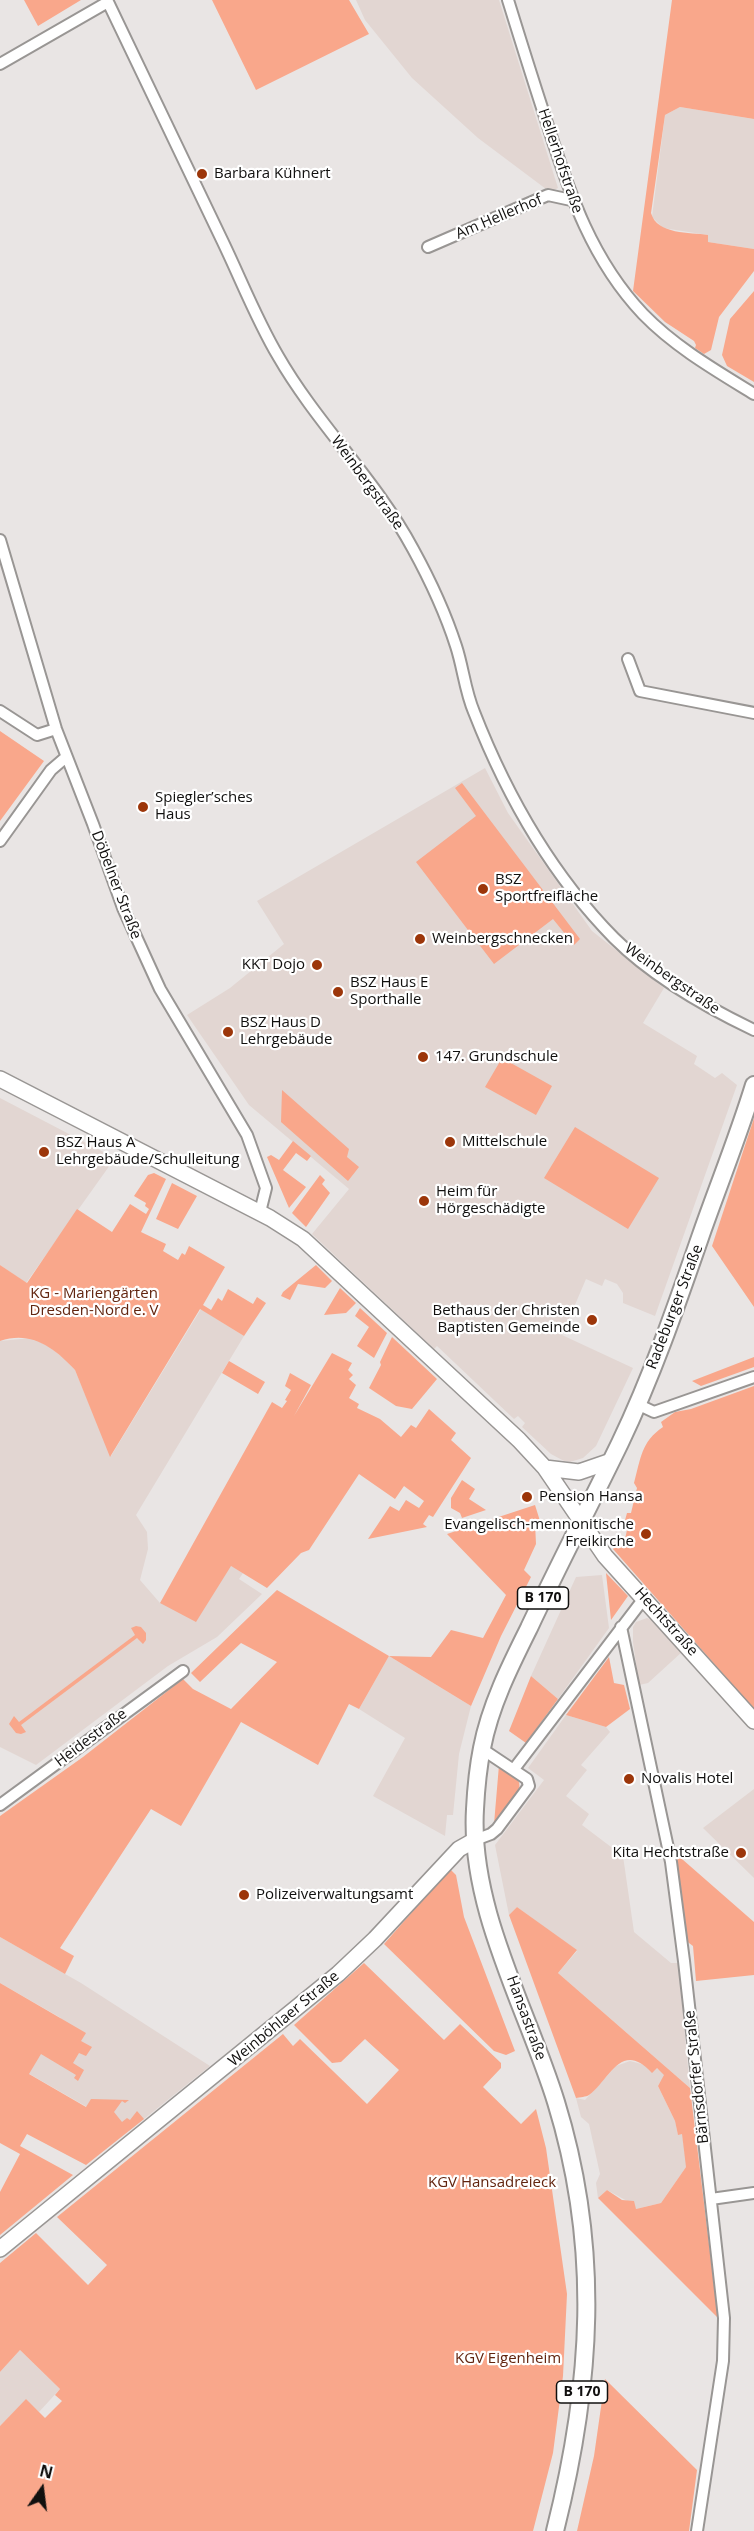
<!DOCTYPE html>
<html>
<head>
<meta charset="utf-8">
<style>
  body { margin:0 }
  #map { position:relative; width:754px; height:2531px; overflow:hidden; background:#e9e5e4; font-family:"Open Sans",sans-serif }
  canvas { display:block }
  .north { position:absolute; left:12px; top:2459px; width:60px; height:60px; -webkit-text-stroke:4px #fff; paint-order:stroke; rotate:14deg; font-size:16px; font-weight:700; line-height:24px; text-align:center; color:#11100f }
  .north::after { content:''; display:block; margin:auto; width:21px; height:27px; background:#11100f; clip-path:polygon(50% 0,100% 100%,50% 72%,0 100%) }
</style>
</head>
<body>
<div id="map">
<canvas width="754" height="2531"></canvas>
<div class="north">N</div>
</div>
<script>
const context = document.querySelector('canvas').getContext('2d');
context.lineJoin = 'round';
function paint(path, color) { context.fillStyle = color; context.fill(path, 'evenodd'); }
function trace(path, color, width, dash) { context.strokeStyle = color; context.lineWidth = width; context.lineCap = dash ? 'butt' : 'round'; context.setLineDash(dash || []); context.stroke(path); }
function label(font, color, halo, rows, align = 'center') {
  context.font = font + ' "Open Sans",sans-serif'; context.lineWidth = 4.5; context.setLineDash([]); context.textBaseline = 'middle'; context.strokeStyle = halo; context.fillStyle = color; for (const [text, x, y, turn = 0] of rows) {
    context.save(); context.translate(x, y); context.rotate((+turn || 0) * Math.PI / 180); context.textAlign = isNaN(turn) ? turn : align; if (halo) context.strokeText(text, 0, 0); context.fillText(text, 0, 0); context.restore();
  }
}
paint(new Path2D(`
  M356 0H499L558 188 550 192 478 138 412 78 365 20Z
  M680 107 754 119V249L708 242V235L663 228 652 217 665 115Z
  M485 768 508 813 592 931 664 988 643 1023 697 1056 694 1064 715 1078 722 1073 737 1085 655 1316 623 1303V1293L617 1284 605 1279 602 1286 586 1279 562 1335 633 1368 596 1446 583 1458 570 1462 564 1461 551 1454 522 1427 525 1423 518 1416 514 1419 437 1346 434 1349 312 1234 349 1189 249 1105 187 1015 230 988 284 944 257 901Z
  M0 1098 115 1158 26 1283 0 1265Z
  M201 1309 244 1336 136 1515 147 1532 148 1549 140 1580 160 1603 231 1566 243 1573 239 1579 262 1594 217 1637 168 1666 36 1765 0 1747V1341L31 1338 48 1346 65 1359 75 1370 111 1456Z
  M602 1575 609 1628 558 1699 531 1676 576 1577Z
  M647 1618 656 1622 682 1652 648 1683 639 1685 633 1642V1627L636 1622Z
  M389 1656 471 1706 459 1754 453 1815H447L445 1836 373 1796 405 1738 359 1709Z
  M566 1715 606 1727 610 1732 581 1765 587 1770 566 1796 589 1814 582 1825 623 1856 634 1932 671 1963H678L690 2088 558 1973 577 1951 517 1907 509 1915 495 1845 544 1780 528 1768Z
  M754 1789V1878L703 1828Z
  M0 1937 81 1983 210 2066 129 2131 26 2072 61 2018 0 1983Z
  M630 2061 657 2068 665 2075 658 2086 675 2121 678 2134 682 2133 686 2160V2167L661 2203 636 2209 629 2202 607 2190 598 2198 596 2183 600 2174 589 2124 581 2117 576 2098 585 2100 616 2066Z
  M20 2350 60 2389 39 2412 26 2400 0 2426V2372Z`), '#e2d6d2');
paint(new Path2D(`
  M24 0H81L38 26Z
  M212 0H349L369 34 256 90Z
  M672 0H754V119L680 107 665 115 651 213C657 235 690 232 708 235V242L754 249V271L719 317 711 350 704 354 695 348 696 345 694 341 665 322 633 291Z
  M754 291V382L727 366 722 355 730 319Z
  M0 731 44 761 0 821Z
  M462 783 580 939 574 945 553 919 494 964 416 862 476 816 455 788Z
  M502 1058 552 1086 536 1115 485 1087Z
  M282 1090 349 1149 347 1157 359 1167 348 1181 281 1122Z
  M754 1118V1307L712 1246Z
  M575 1127 659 1178 628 1229 544 1178Z
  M293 1141 311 1156 307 1161 296 1153 283 1170 306 1187 289 1208 267 1157 271 1155 279 1160Z
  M154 1173 166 1179 141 1232 166 1244 163 1251 178 1260 182 1253 185 1255 189 1246 225 1267 203 1305 211 1310 218 1298 222 1301 228 1289 253 1304 257 1297 266 1303 244 1336 200 1309 110 1457 75 1370C55 1348 31 1330 0 1341V1265L27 1283 77 1209 112 1232 130 1204 146 1214 149 1209 145 1206 146 1203 134 1196 148 1175Z
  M320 1175 325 1180 322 1184 330 1193 306 1227 292 1213Z
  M172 1183 197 1196 178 1229 156 1219Z
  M316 1265 332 1281 325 1288 298 1284 290 1300 281 1296 283 1292Z
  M340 1288 356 1303 346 1313 324 1315Z
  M360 1308 387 1333 374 1358 357 1346 369 1327 355 1316Z
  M392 1337 437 1379 412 1409 396 1406 369 1388 381 1365 380 1362Z
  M332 1353 352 1363 348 1370 353 1375 349 1379 356 1385 349 1398 359 1404 357 1408 380 1419 401 1437 411 1425 416 1428 429 1409 456 1433 451 1440 471 1458 433 1517 429 1515 423 1524 427 1527 368 1539 390 1506 399 1511 406 1500 419 1508 424 1501 404 1486 395 1499 359 1474 309 1550 301 1553 267 1588 231 1566 196 1622 160 1603 272 1402 282 1408 287 1401 285 1400 291 1390 285 1386 290 1373 311 1385 294 1416Z
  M754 1357V1367L701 1386 692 1381Z
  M229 1361 265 1382 258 1394 222 1373Z
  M754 1386V1709L613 1549 616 1544H624L628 1525 624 1524 627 1513H631L637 1488 634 1483C641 1458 641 1442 663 1427L661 1422 675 1412 691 1409Z
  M462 1480 475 1489 469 1499 486 1510 462 1518 460 1513 451 1508V1498Z
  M535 1505 540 1521 535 1523 536 1544 524 1570 531 1577 501 1636 471 1706 389 1656 359 1709 349 1704 318 1765 241 1722 181 1826 151 1809 60 1948 74 1956 65 1974 0 1937V1816L83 1757 183 1679 193 1689 231 1709 277 1662 241 1643 200 1682 191 1673 277 1590 389 1656 431 1657 451 1630 483 1638 506 1595 447 1534Z
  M606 1573 628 1596 611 1620Z
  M136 1626 141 1627 146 1633V1640L143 1644 137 1638 21 1725 26 1732 21 1734 16 1733 9 1724 14 1716 19 1722 135 1635 131 1628Z
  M609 1657 614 1683 624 1685 630 1709 606 1727 566 1715Z
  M531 1676 558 1699 526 1743 509 1731Z
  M499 1765C510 1772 522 1776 519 1790L494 1824Z
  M674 1852 754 1922V1975L696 1981 693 1946 685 1940Z
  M450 1869 456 1875 464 1917 515 2051 506 2055 494 2051 384 1944Z
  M517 1907 577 1950 558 1973 690 2088 718 2318 598 2198 607 2190 622 2200 634 2201 636 2209 661 2203 686 2167 682 2134 678 2135 675 2121 658 2086 664 2075 657 2068 652 2073C621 2039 609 2081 589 2095 586 2097 580 2097 576 2098L509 1915Z
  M364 1963 444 2040 460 2024 501 2063V2068L483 2087 521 2124 536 2109 546 2148 567 2294 563 2376 553 2453 533 2531H0V2426L26 2399 45 2418 62 2401 55 2395 60 2389 20 2350 0 2372V2263L36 2233 88 2285 107 2265 57 2217 283 2034 293 2046 300 2039 367 2104 399 2070 365 2039 341 2062 332 2063 294 2025Z
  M0 1983 86 2033 81 2041 92 2047 86 2056 79 2053 73 2063 84 2070 78 2081 74 2078 76 2075 41 2054 29 2074 86 2107 91 2099 129 2100 125 2103 122 2101 114 2112 122 2122 127 2118 130 2120 137 2111 144 2119 86 2165 27 2134 20 2146 73 2175 0 2235V2192L20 2154 0 2143Z
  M605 2379 697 2470 689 2531H577L594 2456Z`), '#f9a78b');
const street = new Path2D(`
  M508 0C521 42 534 84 548 126 570 195 592 260 643 314 675 347 715 370 754 394
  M0 64 108 2C146 81 183 159 221 238 240 277 256 319 278 356 317 424 376 480 413 549 430 580 445 612 456 646 463 667 465 691 474 712 506 794 552 875 614 938 652 976 706 1007 754 1030
  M428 247 548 195 571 200
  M0 540 56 729 93 824 123 908 160 989 247 1135 266 1188 260 1212
  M628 659 640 691 754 713
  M0 711 37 735 56 729
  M0 841 51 770 65 758
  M637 1404 654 1412 754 1377
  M621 1627 671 1862 684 1961 724 2318 723 2361 697 2531
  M514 1769 645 1597
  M0 1805 183 1671
  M475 1840 491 1834 497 1829 529 1786 527 1779 482 1749
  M711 2199 754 2193`);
const secondary = new Path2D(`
  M0 1079 270 1218 303 1239 519 1440 545 1468 605 1556 754 1721
  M545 1468 579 1472 611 1461
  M0 2249 338 1974 375 1939 459 1849 475 1840`);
const primary = new Path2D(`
  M555 2531C592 2384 601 2248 556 2102 527 2008 469 1909 475 1809 476 1789 478 1768 482 1748 490 1706 510 1666 529 1628 558 1566 590 1505 620 1443 653 1374 678 1301 703 1229 720 1181 739 1134 754 1085`);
trace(street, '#999694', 14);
trace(secondary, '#999694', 18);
trace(primary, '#999694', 20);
trace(street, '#fff', 10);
trace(secondary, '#fff', 15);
trace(primary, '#fff', 16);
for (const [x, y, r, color] of [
  [202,174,6,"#9c360a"],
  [143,807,6,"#9c360a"],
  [483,889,6,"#9c360a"],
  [420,939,6,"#9c360a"],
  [317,965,6,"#9c360a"],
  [338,992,6,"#9c360a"],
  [228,1032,6,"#9c360a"],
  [423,1057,6,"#9c360a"],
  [450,1142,6,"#9c360a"],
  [44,1152,6,"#9c360a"],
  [424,1201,6,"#9c360a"],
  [592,1320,6,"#9c360a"],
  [527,1497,6,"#9c360a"],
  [646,1534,6,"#9c360a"],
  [629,1779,6,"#9c360a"],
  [741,1853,6,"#9c360a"],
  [244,1895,6,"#9c360a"]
]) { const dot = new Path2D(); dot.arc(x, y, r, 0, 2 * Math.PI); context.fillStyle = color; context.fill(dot); trace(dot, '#fff', 2); }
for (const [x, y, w] of [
  [543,1598,51],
  [582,2392,51]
]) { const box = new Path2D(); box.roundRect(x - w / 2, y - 11, w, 22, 4.5); context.fillStyle = '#fff'; context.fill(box); trace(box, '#11100f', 1.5); }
label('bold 14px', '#11100f', null, [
  ["B 170",543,1598],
  ["B 170",582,2392]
]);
label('15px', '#11100f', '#fff', [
  ["Hellerhofstraße",560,161,71],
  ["Am Hellerhof",499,217,-23],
  ["Weinbergstraße",367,483,54],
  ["Döbelner Straße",116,885,69],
  ["Weinbergstraße",672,979,35],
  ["Radeburger Straße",675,1307,-69],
  ["Hechtstraße",666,1622,48],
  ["Heidestraße",91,1738,-37],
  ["Hansastraße",526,2018,70],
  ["Weinböhlaer Straße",284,2019,-40],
  ["Bärnsdorfer Straße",697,2077,-96]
]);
label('15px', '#11100f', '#fff', [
  ["Barbara Kühnert",214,174],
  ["Spiegler’sches",155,798],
  ["Haus",155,815],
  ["BSZ",495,880],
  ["Sportfreifläche",495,897],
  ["Weinbergschnecken",432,939],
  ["KKT Dojo",305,965,"right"],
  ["BSZ Haus E",350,983],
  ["Sporthalle",350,1000],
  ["BSZ Haus D",240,1023],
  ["Lehrgebäude",240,1040],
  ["147. Grundschule",435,1057],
  ["Mittelschule",462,1142],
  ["BSZ Haus A",56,1143],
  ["Lehrgebäude/Schulleitung",56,1160],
  ["Heim für",436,1192],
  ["Hörgeschädigte",436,1209],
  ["Bethaus der Christen",580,1311,"right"],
  ["Baptisten Gemeinde",580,1328,"right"],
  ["Pension Hansa",539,1497],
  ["Evangelisch-mennonitische",634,1525,"right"],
  ["Freikirche",634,1542,"right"],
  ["Novalis Hotel",641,1779],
  ["Kita Hechtstraße",729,1853,"right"],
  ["Polizeiverwaltungsamt",256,1895]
], 'left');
label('15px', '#62250f', '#fff', [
  ["KG - Mariengärten",94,1294],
  ["Dresden-Nord e. V",94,1311],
  ["KGV Hansadreieck",492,2183],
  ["KGV Eigenheim",508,2359]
]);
</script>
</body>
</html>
